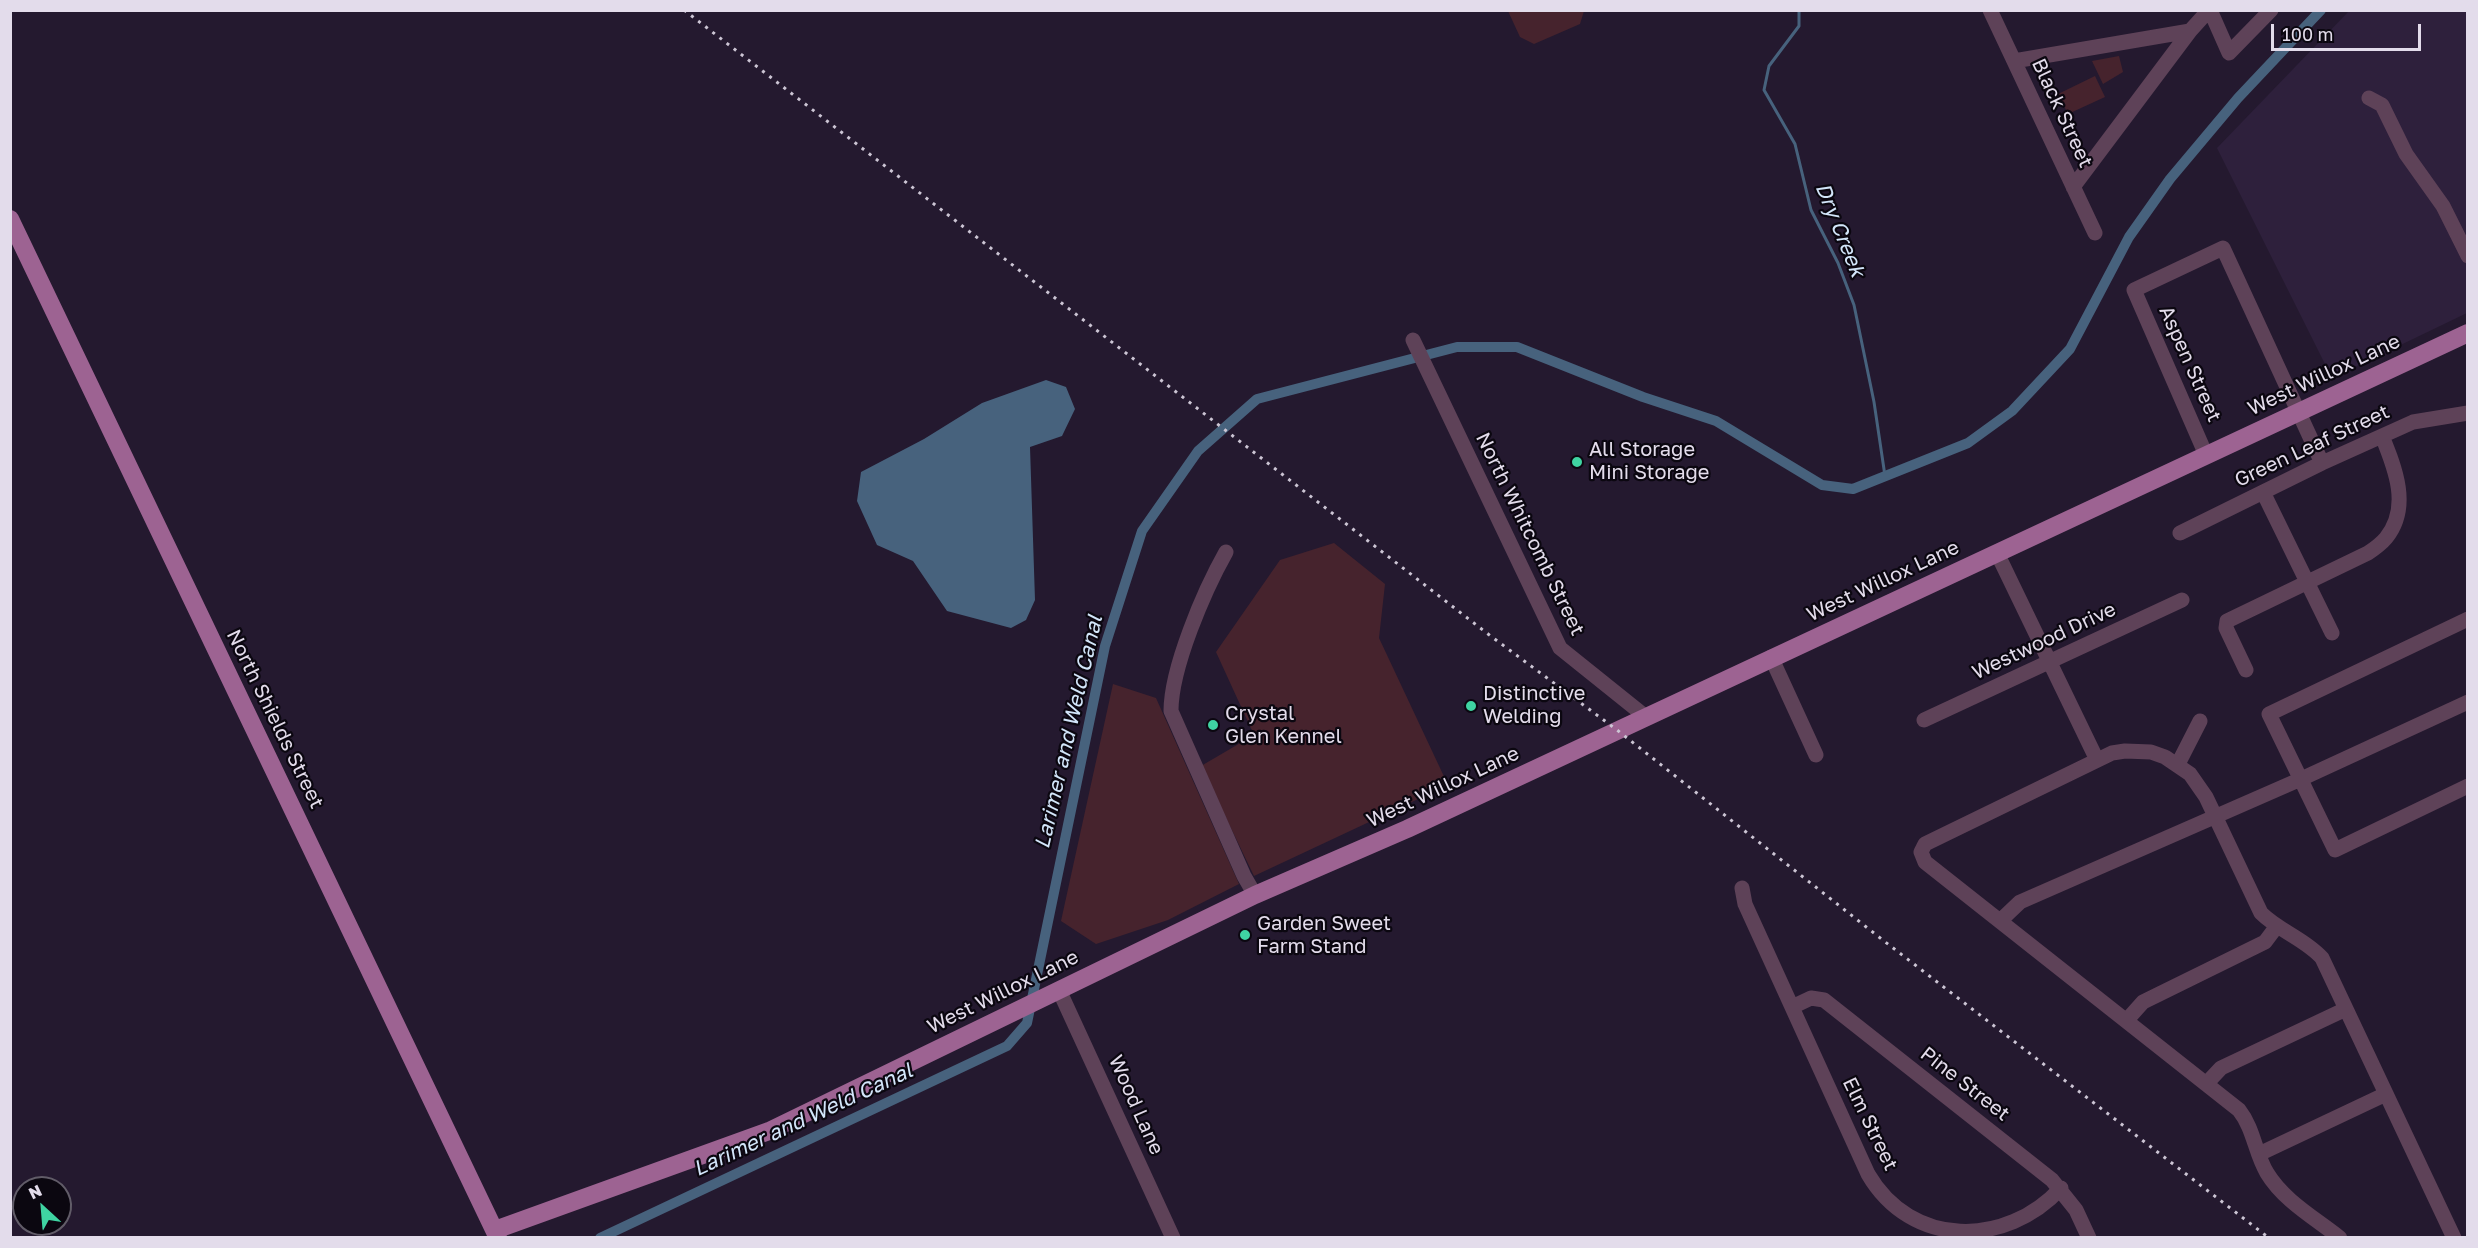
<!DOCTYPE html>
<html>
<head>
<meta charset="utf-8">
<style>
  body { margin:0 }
  #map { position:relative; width:2478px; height:1248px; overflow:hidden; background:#24192f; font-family:"Golos Text",sans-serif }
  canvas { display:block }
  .frame { position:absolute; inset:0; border:12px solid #e3dceb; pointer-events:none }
  .north { position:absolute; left:12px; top:1176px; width:60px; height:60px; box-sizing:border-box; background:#0b0710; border:2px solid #615c68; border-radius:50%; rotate:334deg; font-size:16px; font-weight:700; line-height:24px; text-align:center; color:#e3dceb }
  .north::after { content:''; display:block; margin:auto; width:21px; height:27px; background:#3fd4a2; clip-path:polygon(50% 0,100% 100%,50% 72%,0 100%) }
  .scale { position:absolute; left:2271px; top:24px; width:150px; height:27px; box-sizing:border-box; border:3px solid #e3dceb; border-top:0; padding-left:8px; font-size:18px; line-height:21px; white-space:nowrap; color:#e3dceb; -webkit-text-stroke:4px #0b0710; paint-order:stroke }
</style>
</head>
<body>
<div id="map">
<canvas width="2478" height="1248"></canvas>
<div class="frame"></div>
<div class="north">N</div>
<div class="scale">100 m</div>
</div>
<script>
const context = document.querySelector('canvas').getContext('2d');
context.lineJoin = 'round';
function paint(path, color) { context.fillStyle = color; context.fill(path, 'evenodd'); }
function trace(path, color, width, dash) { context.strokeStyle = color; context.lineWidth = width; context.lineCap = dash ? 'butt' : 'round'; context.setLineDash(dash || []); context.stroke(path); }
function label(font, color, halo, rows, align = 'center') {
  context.font = font + ' "Golos Text",sans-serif'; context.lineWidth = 4.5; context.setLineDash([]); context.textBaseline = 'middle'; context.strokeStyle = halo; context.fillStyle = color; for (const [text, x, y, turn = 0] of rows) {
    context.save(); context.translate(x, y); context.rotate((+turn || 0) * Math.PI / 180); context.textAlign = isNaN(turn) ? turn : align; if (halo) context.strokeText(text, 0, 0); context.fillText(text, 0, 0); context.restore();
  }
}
paint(new Path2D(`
  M2349 11H2467V313L2332 378 2217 148Z`), '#2e203c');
paint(new Path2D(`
  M1508 11H1584L1580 24 1534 44 1520 37Z
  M2119 56 2123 72 2103 84 2092 61Z
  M2095 76 2105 97 2068 114 2058 94Z
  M1334 543 1385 584 1379 638 1448 785 1254 876 1201 766 1254 735 1216 652 1280 560Z
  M1113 684 1156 698 1239 884 1168 920 1096 944 1061 921Z`), '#46232d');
paint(new Path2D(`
  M1046 380 1066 387 1075 409 1062 436 1030 447 1035 600 1026 620 1011 628 947 611 913 561 877 545 857 501 861 472 924 439 982 403Z`), '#47627d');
trace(new Path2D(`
  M1799 10V26L1769 66 1764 90 1795 144 1811 210 1838 263 1854 305 1874 402 1885 476`), '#47627d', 3);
trace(new Path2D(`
  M600 1238 1007 1046 1027 1023 1105 646 1142 531 1198 451 1257 399 1457 347H1517L1643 397 1716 421 1822 485 1853 489 1968 443 2012 411 2070 349 2129 237 2170 179 2238 98 2321 10`), '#47627d', 10);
trace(new Path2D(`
  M1990 10 2095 233
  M2210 10 2229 53 2271 10
  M2014 61 2190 31
  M2369 98 2382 105 2406 154 2443 206 2468 256
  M2073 187 2190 31 2209 10
  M1413 340 1560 648 1646 717
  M2206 455 2134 290 2223 248 2322 463
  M2263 492 2332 633
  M2180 533 2322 463 2413 422 2468 413
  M1226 552C1204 591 1171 668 1171 711L1244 876 1255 895
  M1997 553 2097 760
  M2468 619 2269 714 2335 850 2468 786
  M1771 657 1816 755
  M2246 670 2226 628 2227 621 2368 553C2374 549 2381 544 2386 538 2411 507 2395 468 2382 436
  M1924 720 2182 600
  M2178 764 2200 721
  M1742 888 1745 904 1868 1174C1911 1248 2006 1248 2061 1188
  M2000 921 2020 902 2301 779 2468 702
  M1059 990 1173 1238
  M1792 1007 1811 998 1824 1000 2052 1180 2076 1210 2089 1238
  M2126 1021 2143 1002 2265 942 2277 926
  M2206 1084 2221 1068 2346 1009
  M2259 1154 2386 1094
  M2340 1238C2315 1218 2284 1201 2267 1173 2255 1153 2254 1129 2239 1110L1925 862 1921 852 1925 844 2112 753 2125 751 2151 752 2165 757 2190 774 2206 797 2261 913C2279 931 2305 939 2322 958L2454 1238`), '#5e4258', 15);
trace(new Path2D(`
  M10 219 498 1238
  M495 1230 769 1131 1255 895 1407 829 2468 333`), '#9d6392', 18);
trace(new Path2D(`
  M684 10 1488 634 1617 730 1884 941 2269 1238`), '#ccc5d4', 3, [3, 6]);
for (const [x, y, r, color] of [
  [1577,462,6,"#3fd4a2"],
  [1471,706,6,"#3fd4a2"],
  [1213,725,6,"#3fd4a2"],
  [1245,935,6,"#3fd4a2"]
]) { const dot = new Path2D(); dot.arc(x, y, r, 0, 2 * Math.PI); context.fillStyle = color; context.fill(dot); trace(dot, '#0b0710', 2); }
label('20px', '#e3dceb', '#0b0710', [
  ["Black Street",2062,113,65],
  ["Aspen Street",2190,364,66],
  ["West Willox Lane",2324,375,-25],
  ["Green Leaf Street",2312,446,-25],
  ["North Whitcomb Street",1530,534,64],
  ["West Willox Lane",1883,581,-25],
  ["Westwood Drive",2044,641,-25],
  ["North Shields Street",275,719,64],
  ["West Willox Lane",1443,787,-25],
  ["West Willox Lane",1003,992,-26],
  ["Pine Street",1965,1084,38],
  ["Wood Lane",1136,1105,66],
  ["Elm Street",1870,1124,64]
]);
label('20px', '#e3dceb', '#0b0710', [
  ["All Storage",1589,450],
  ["Mini Storage",1589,473],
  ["Distinctive",1483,694],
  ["Welding",1483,717],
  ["Crystal",1225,714],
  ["Glen Kennel",1225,737],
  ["Garden Sweet",1257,924],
  ["Farm Stand",1257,947]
], 'left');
label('italic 21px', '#d3e6fa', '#0b0710', [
  ["Dry Creek",1840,230,68],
  ["Larimer and Weld Canal",1069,732,-77],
  ["Larimer and Weld Canal",803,1120,-25]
]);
</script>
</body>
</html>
